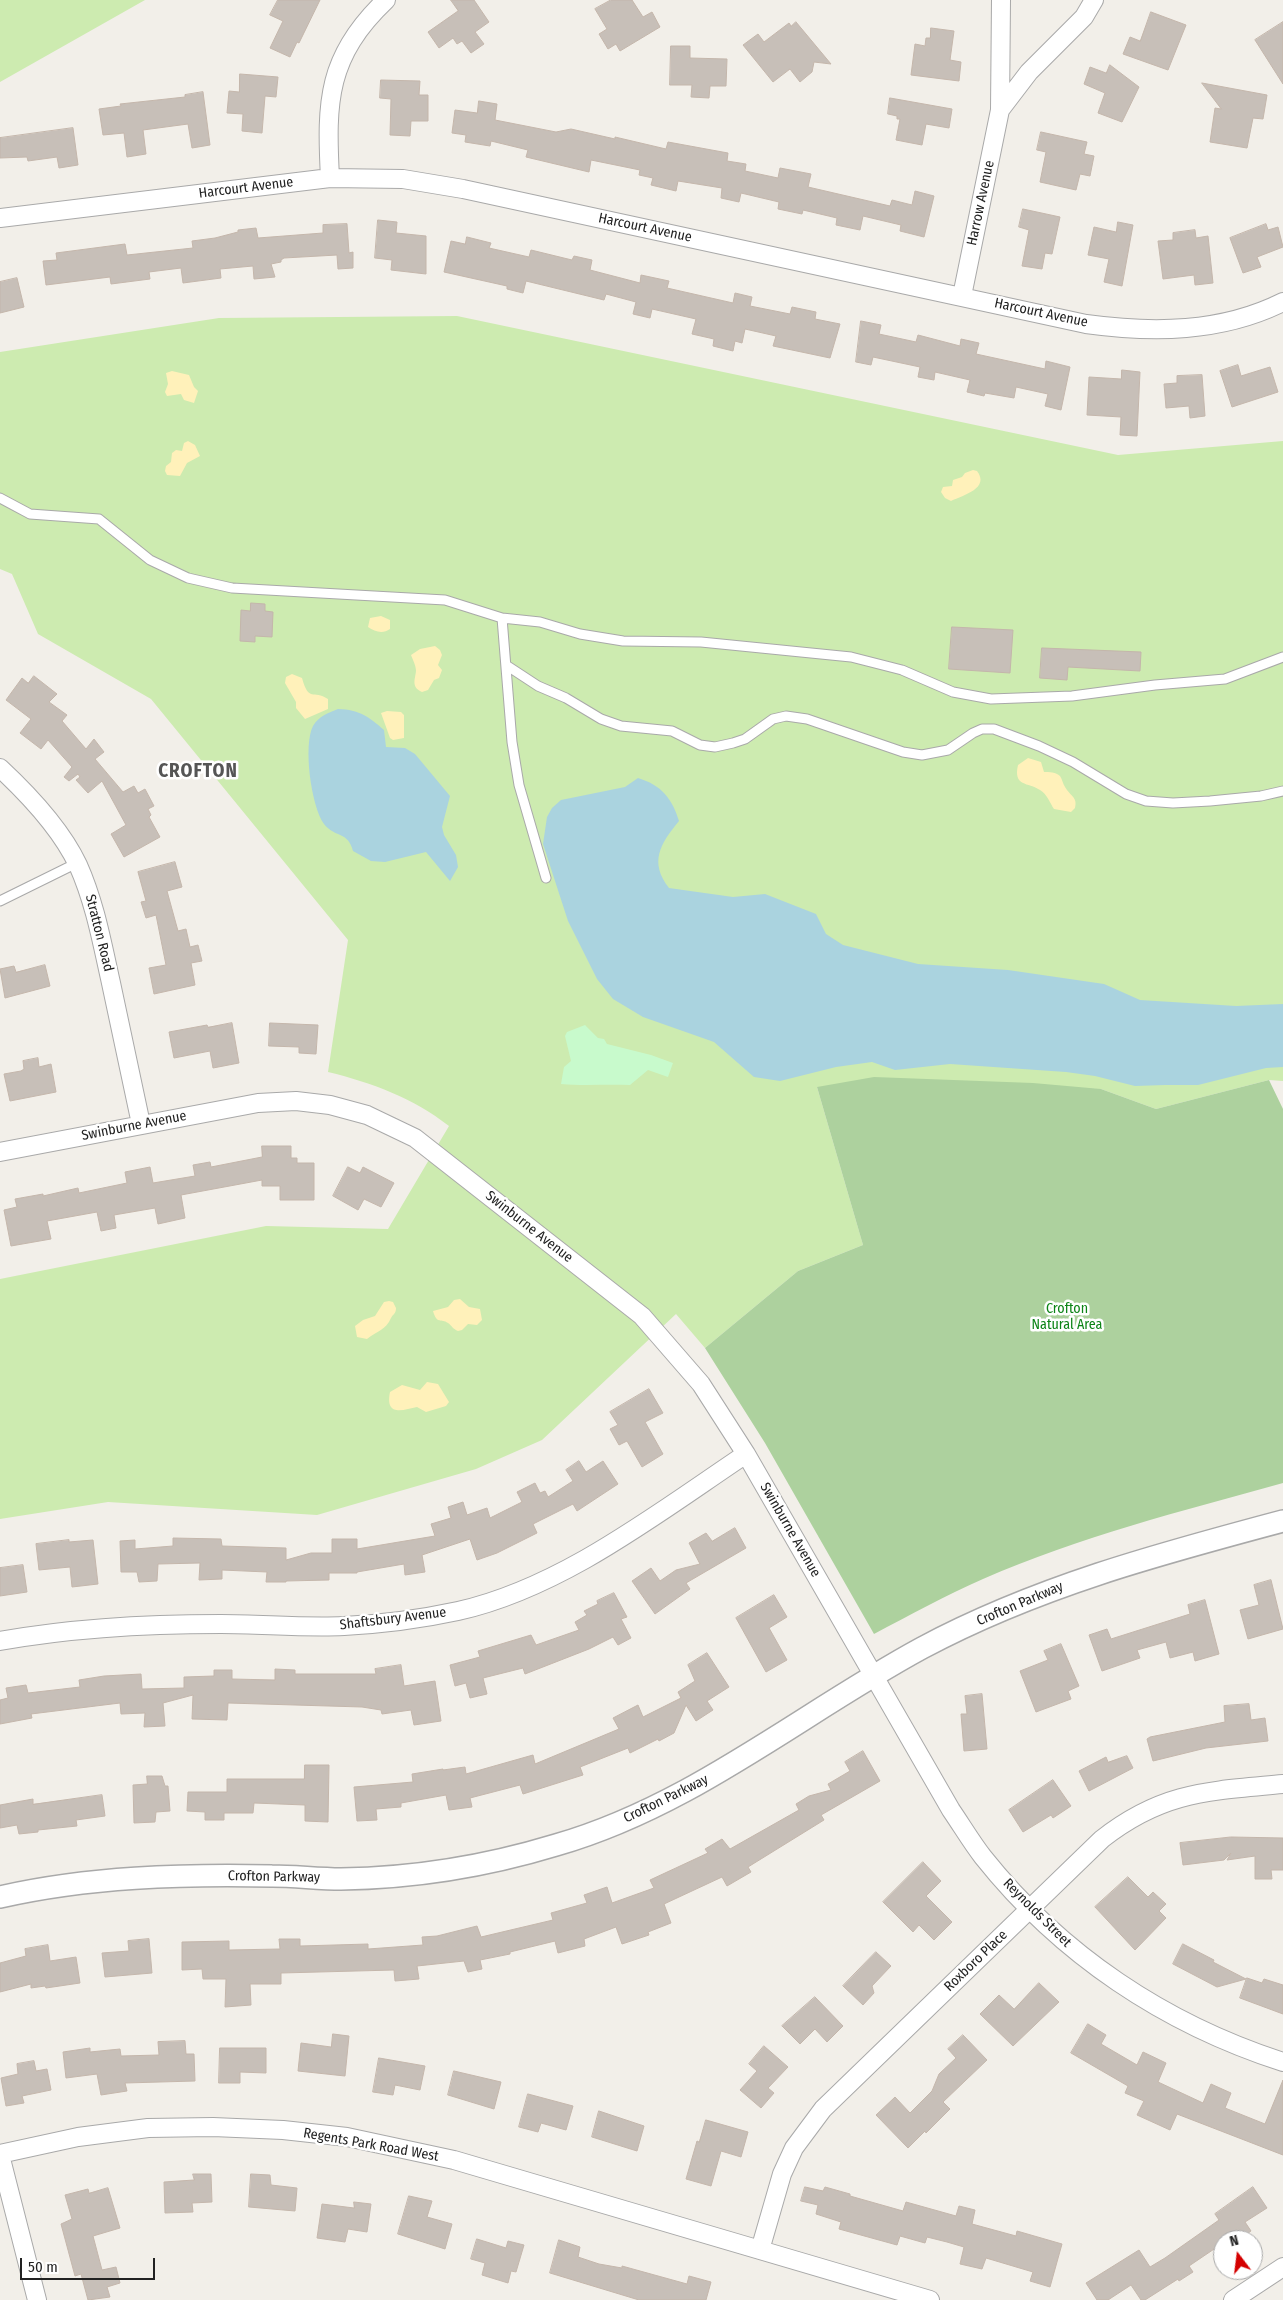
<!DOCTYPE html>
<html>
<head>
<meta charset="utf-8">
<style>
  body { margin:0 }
  #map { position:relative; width:1283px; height:2300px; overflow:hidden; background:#f2efe9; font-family:"Fira Sans Condensed",sans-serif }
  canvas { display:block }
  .north { position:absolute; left:1213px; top:2230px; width:50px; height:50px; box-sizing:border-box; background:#fff; border:1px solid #a7a7a7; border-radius:50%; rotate:345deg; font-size:14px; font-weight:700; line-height:20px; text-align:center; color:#222 }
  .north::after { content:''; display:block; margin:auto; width:18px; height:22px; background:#d40000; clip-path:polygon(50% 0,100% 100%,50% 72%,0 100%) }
  .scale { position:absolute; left:20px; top:2258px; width:135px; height:22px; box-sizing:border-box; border:2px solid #222; border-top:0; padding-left:6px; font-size:15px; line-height:18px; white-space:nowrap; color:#222; -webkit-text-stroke:4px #fff; paint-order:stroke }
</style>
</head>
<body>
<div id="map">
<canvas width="1283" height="2300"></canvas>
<div class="north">N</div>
<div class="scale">50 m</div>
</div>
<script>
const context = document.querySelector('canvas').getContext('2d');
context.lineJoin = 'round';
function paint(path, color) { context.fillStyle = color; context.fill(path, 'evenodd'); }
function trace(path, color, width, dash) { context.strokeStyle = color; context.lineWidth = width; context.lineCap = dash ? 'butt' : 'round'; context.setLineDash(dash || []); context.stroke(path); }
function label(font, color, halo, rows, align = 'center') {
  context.font = font + ' "Fira Sans Condensed",sans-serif'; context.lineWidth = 5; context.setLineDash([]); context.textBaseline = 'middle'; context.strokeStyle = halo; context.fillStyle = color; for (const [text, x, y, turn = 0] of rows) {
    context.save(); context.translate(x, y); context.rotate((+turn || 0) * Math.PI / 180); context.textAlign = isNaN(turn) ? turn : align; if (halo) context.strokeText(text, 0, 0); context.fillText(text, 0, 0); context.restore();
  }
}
paint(new Path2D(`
  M0 0H145L0 82Z
  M457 316 1118 455 1283 441V1081L1269 1080 1156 1109 1101 1089 817 1087 863 1245 798 1271 705 1348 676 1314 542 1440 476 1469 317 1515 108 1502 0 1519V1279L266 1226 388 1229 449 1126C413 1098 373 1083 328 1072L348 940 151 699 38 634 12 574 0 569V352L219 318Z`), '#cdebb0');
paint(new Path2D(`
  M874 1077 1033 1083 1101 1089 1156 1109 1269 1080 1283 1109V1483C1182 1511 1079 1537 983 1579 946 1595 910 1615 874 1634L765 1443 705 1348 798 1271 863 1245 817 1087Z`), '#add19e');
paint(new Path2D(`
  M172 371 189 375 194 387 198 391 194 403 184 400 181 394 167 396 165 392 168 384 166 373Z
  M188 441 195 445 200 456 187 463 180 476 167 475 165 471 166 466 171 462 172 453 176 450 182 451 184 443Z
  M973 470 977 471C990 488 964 495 951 501L945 498 941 492 943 487 952 486 953 480 962 477 965 473Z
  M381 616 390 620V629C383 634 375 632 368 627L370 618Z
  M435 646 440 650 442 655 438 665 442 670 439 678 434 680 428 690 422 692C411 687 415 680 416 671 416 666 413 660 411 655L420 649Z
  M292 674 302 678C309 703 313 689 328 699V709L305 719 296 708V702L285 683 286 677Z
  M387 711 401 712 404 715V738L393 740 390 738 381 713Z
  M1028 758 1041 762 1044 772C1049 772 1056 772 1060 776 1062 779 1063 784 1065 787 1070 796 1078 797 1075 808L1071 812 1054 809C1050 803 1047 794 1040 790 1028 782 1013 787 1018 765Z
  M460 1299 469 1307 480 1309 482 1320 477 1325 468 1324 462 1330 458 1331C453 1329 452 1326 448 1323 441 1318 437 1325 433 1311L448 1307 454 1300Z
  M389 1301 393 1302 396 1308C396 1314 393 1314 391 1318 386 1330 377 1331 367 1339L357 1337 355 1326 363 1320 375 1316 384 1302Z
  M427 1382 438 1384 449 1402 446 1406 426 1412 417 1407C403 1410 385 1417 390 1392L402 1385 420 1390Z`), '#fff1ba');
paint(new Path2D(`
  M585 1025 598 1038 604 1039 607 1044 651 1055 673 1063 668 1077 648 1070 630 1085C606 1084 584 1086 561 1084L564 1067 571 1061 565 1036 567 1032Z`), '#c8facc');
paint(new Path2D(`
  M338 709C360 710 368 716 384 730L386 747 405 748 415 754 450 796 442 827 444 835 456 855 458 867 450 881 426 852 385 862 371 861 353 851C348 831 335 838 324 824 311 806 303 745 313 726 319 716 328 713 338 709Z
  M638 778C661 785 672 798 679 821 660 844 649 862 669 888L733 897 765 894 816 914 826 934 843 945 918 964 1008 970 1104 984 1140 1000 1236 1006 1283 1004V1067L1266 1068 1198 1085H1165L1135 1086 1095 1076 1066 1072 950 1064 895 1070 872 1062 836 1067 780 1081 754 1077 714 1042 643 1017 613 999 597 979 568 921 543 844 547 817 552 808 561 800 625 787Z`), '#aad3df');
const building = new Path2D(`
  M278 0H320L299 43 297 42 290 57 270 48 283 21 270 15Z
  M451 0H474L489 22 475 32 484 44 471 53 462 41 457 44 453 38 439 48 428 32 458 11Z
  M611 0H632L643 17 652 12 660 27 620 51 616 44 608 49 599 34 607 29 595 9Z
  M1151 12 1186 25 1168 70 1123 54 1130 37 1140 41Z
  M796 22 831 64 814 62 812 72 800 82 790 69 773 82 743 45 758 34 764 42 789 23 791 26Z
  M1283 22V84L1255 40Z
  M931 28 954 31 950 60 961 62 959 81 911 75 915 44 925 46 926 38H930Z
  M671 46H690V58L727 59 726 86H710L709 98 691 97 692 85H670Z
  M1110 65 1139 87 1122 122 1098 113 1105 93 1084 84 1090 67 1106 73Z
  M240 74 278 77 276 97 265 96 262 133 242 131 243 114 227 113 229 91 239 92Z
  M381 80 420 81 419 95H428V121H411L410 136 390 135 391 99 380 98Z
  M1202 83 1267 95 1263 119 1253 118 1247 148 1210 142 1215 108 1221 109Z
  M203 92 210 145 192 148 188 124 143 130 146 154 127 157 124 133 103 135 99 109 121 106 120 104 185 97V95Z
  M890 98 952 109 949 128 926 124 922 145 896 140 900 119H897V116L888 114Z
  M479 101 497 104 495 120 556 132 571 129 615 139V137L666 149 668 142 728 153 727 161 746 164 745 171 778 178 780 168 811 174 808 187 890 206 892 200 912 205 915 191 934 196 924 237 900 231 901 225 863 216 860 230 836 225 837 218 803 210 802 214 778 209 779 202 741 193 739 202 721 198 722 188 678 181 676 191 651 185 653 178 639 175 640 170 591 160 589 172 526 157 528 150 491 141 490 146 465 142 466 135 452 133 455 110 477 113Z
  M73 128 78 165 59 168 57 157 28 161 27 157 0 158V138Z
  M1041 132 1087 142 1084 154 1094 156 1090 176 1080 174 1076 190 1040 182 1046 152 1037 150Z
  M1023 209 1060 217 1052 254 1045 253 1042 269 1022 266 1029 230 1019 227Z
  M378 220 397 222 396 233 426 236V274L391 270 392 260 375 258Z
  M1118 222 1133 225 1122 286 1104 282 1109 259 1088 255 1094 227 1116 232Z
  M347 224 349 253 353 252V268L338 269 337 255 284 258 281 260V262L271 264 275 277 254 279 253 266 220 269 221 278 183 283 181 268 149 272 150 279 111 284 110 277 46 285 43 261 57 260 56 253 125 244 127 255 193 248 192 241 215 238 238 232V230L256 228 258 238 323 233V225Z
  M1266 224 1268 230 1278 227 1283 247 1257 257 1261 267 1243 273 1230 238Z
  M1195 230 1196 238 1208 236 1213 283 1195 285 1194 275 1163 279 1158 241 1173 240V233Z
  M467 237 491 243 489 248 529 257 531 250 572 260 574 256 592 260 590 270 640 283 641 275 669 281 667 288 733 303 735 293 752 297 750 306 790 314 792 307 816 312 815 319 840 324 830 358 773 346 776 336 745 329 742 343 735 341 733 351 713 346 714 339 692 334 696 319 652 309 650 318 633 314 636 302 606 294 604 300 526 281 523 293 507 289V286L444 272 451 241 465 244Z
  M17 278 24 307 0 313V282Z
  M861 321 881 325 879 334 916 342 918 335 960 346 961 339 979 343 976 354 1045 369 1046 361 1070 367 1061 410 1045 406 1048 394 1016 387 1014 398 985 393 984 396 967 392 970 380 935 372 934 380 918 377 920 367 873 357 871 365 856 362Z
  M1238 365 1241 376 1270 367 1278 392 1232 407 1220 371Z
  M1122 370 1140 372 1137 436 1120 435 1121 417 1087 415 1089 377 1121 379Z
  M1202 375 1205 416 1190 418 1189 406 1166 408 1164 384 1177 383V376Z
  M251 603 265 604V611L273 612 272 637 255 636V642L240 641 241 610 250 611Z
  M952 627 1013 630 1010 673 949 669Z
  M1042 648 1141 652 1140 671 1068 667 1067 680 1040 678Z
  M34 676 57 694 49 702 67 715 62 721 86 749 94 739 104 752 95 759 123 792 134 786 138 793 145 789 154 806 148 809 151 815 149 817 160 837 124 857 111 834 126 825 102 781 88 793 76 780 80 777 78 774 69 781 64 777 72 767 48 740 41 749 20 733 31 719 6 700 22 678 28 683Z
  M175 862 182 887 167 891 178 931 186 929 190 947 198 945 202 961 191 963 195 985 154 994 149 968 166 965 156 915 146 918 141 902 146 901 138 872Z
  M45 965 50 986 5 998 0 969 14 966 16 972Z
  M232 1023 239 1063 213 1068 210 1051 174 1058 169 1032 207 1025 208 1027Z
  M270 1023 318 1025 316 1054 299 1053V1047L269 1046Z
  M38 1058 39 1067 51 1064 56 1092 10 1101 4 1074 21 1071 24 1069 23 1061Z
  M262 1146H291V1158H297V1163H314V1200H280V1186H262V1180L181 1195 185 1218 158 1224 155 1208 114 1215 116 1228 101 1231 97 1212 47 1221 51 1239 11 1246 4 1210 17 1207 15 1199 43 1194V1196L78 1188 79 1193 127 1183 125 1172 150 1167 153 1183 195 1176 193 1165 210 1162 211 1167 262 1157Z
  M348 1167 360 1173 363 1167 394 1183 381 1207 364 1199 358 1210 333 1196Z
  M649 1389 663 1413 645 1422 663 1454 642 1467 627 1441 619 1445 610 1429 618 1425 610 1412Z
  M579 1461 586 1472 603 1461 618 1484 577 1511 573 1504 533 1524 537 1533 497 1553 477 1560 470 1539 422 1555 425 1572 405 1575 404 1564 357 1572V1573H329V1580L286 1581V1582H266L267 1572 222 1570V1579L199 1580 200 1563 158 1564 157 1581 139 1582 137 1572H121L120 1541 135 1540V1549L173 1546V1538L221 1539 222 1546 286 1548V1560L311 1553H332V1539H357V1549L435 1536 431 1524 451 1518 448 1507 463 1502 467 1515 487 1508 490 1518 522 1502 517 1492 535 1483 540 1493 545 1491 548 1497 573 1481 566 1470Z
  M735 1528 746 1548 686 1583 690 1589 655 1614 632 1581 651 1568 660 1581 676 1570 700 1564 689 1543 706 1533 712 1541Z
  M69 1540V1542L93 1540 98 1584 72 1587 70 1567 39 1570 36 1544Z
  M23 1565 27 1592 0 1596V1568Z
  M1271 1580 1283 1629 1248 1639 1240 1610 1259 1605 1254 1585Z
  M614 1593 627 1617 621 1619 631 1638 618 1645 613 1637 589 1649 525 1674 523 1668 483 1678 487 1694 470 1698 466 1683 455 1686 450 1665 480 1657 478 1651 531 1635 536 1645 579 1630 575 1622 587 1615 584 1611 598 1604 597 1601Z
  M774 1595 787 1617 769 1628 787 1660 766 1672 736 1618Z
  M1205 1600 1219 1654 1195 1661 1193 1652 1170 1658 1166 1642 1137 1650 1140 1658 1102 1671 1089 1635 1107 1629 1111 1639 1190 1614 1188 1605Z
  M1061 1644 1079 1686 1068 1691 1071 1699 1036 1712 1020 1671 1048 1660 1044 1651Z
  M707 1653 729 1687 707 1701 713 1710 696 1721 686 1705 674 1733 659 1741 658 1739 630 1753 628 1748 580 1767 583 1775 523 1794 520 1785 470 1798 472 1807 449 1810 446 1795 401 1803V1807L376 1809 377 1820 357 1821 354 1787 413 1782 412 1774 443 1769V1770L465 1767 466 1774 533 1755 535 1764 619 1729 613 1718 638 1705 643 1717 681 1698 678 1692 695 1681 688 1665Z
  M401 1665 404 1686 435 1681 441 1721 414 1725 411 1710 382 1714 381 1710 362 1707 228 1703 227 1720 192 1719 193 1695 163 1703 165 1726 144 1727 145 1713 121 1714 120 1703 31 1714 32 1718 0 1724V1700L8 1698 6 1688 26 1685 28 1693 80 1687 79 1680 104 1676 141 1674 142 1689 184 1688V1677L214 1676V1670H232V1679L275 1680V1669L295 1670V1674H376L375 1669Z
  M982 1694 987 1749 964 1751 961 1714H967L965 1696Z
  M1249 1704 1251 1720 1265 1718 1268 1741 1206 1748 1153 1761 1147 1739 1150 1737 1225 1722 1224 1706Z
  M863 1751 880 1781 821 1815 824 1820 748 1867 751 1872 727 1886 722 1877 664 1904 671 1923 648 1932 649 1935 622 1944 616 1927 584 1939 585 1946 558 1953 555 1941 510 1952V1954L480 1960 482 1969 468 1972 464 1961 417 1966 419 1979 395 1981 394 1970 281 1973V1984H250L251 2005 225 2007 226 1979H203L202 1969 182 1970V1942L229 1941V1950L280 1949 279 1939H300V1946L368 1944V1949L423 1945 422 1937 437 1936 477 1926 481 1937 553 1920 551 1913 587 1903 584 1895 607 1887 612 1903 654 1888 650 1880 708 1853 705 1849 722 1839 730 1849 799 1810 796 1804 809 1796 831 1790 828 1784 850 1771 845 1762Z
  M1127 1756 1133 1768 1089 1791 1079 1771 1106 1757 1108 1762Z
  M305 1765H329L328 1822 305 1821V1805L254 1803 253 1813H224V1820H205V1812L187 1811 188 1792H227V1779H304Z
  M147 1776H162L165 1786H168L170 1811 156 1812 155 1822 134 1823 133 1785 147 1784Z
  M1053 1780 1071 1806 1053 1818 1051 1815 1023 1832 1009 1810Z
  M102 1795 105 1816 76 1820 77 1826 38 1830V1832L19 1834 17 1825 0 1828V1805L33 1799V1804Z
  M1231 1837 1283 1838V1870H1271L1272 1879H1255V1856L1227 1860 1231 1853 1224 1860 1183 1865 1180 1843Z
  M923 1862 941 1881 926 1896 952 1922 934 1940 919 1925 913 1932 883 1902Z
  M1128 1877 1148 1897 1153 1892 1166 1904 1159 1911 1166 1918 1135 1950 1095 1907Z
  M149 1939 152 1973 105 1977 102 1953 129 1951 128 1941Z
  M1183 1944 1214 1960 1213 1962 1246 1979 1217 1987 1173 1964Z
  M48 1945 50 1961 76 1957 80 1983 46 1988 45 1986 31 1988V1984L0 1992V1963L26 1956 25 1949Z
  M876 1952 891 1966 872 1986 874 1993 863 2005 843 1986Z
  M1247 1978 1262 1983 1264 1979 1283 1985V2014L1240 1998Z
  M1039 1983 1059 2002 1013 2046 980 2014 999 1995 1014 2009Z
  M815 1997 843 2026 827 2042 815 2029 800 2044 782 2026Z
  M1088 2024 1106 2035 1101 2044 1137 2065 1143 2052 1166 2063 1158 2082 1203 2103 1211 2084 1231 2093 1225 2108 1265 2124 1283 2080V2155L1177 2114 1170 2130 1137 2115 1144 2101 1125 2093 1128 2086 1071 2053Z
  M333 2034 349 2036 345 2076 298 2071 301 2043 331 2047Z
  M963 2035 987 2060 943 2102 950 2109 926 2133 925 2131 908 2148 876 2115 895 2097 910 2113 932 2091 939 2074 956 2058 948 2049Z
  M185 2041 186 2054H194L195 2081 125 2083 127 2091 101 2095 97 2074 66 2078 63 2052 90 2048V2052L120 2049 121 2056 159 2055 158 2042Z
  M764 2046 788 2067 768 2088 774 2093 761 2108 740 2090 757 2071 749 2064Z
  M220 2048H266V2073L240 2072V2083H219Z
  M379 2058 425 2066 420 2090 395 2085 393 2095 373 2092Z
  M34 2061 36 2071 47 2069 51 2090 22 2096 24 2103 6 2106 1 2078 18 2074 17 2064Z
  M454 2071 501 2082 494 2109 448 2095Z
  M528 2094 573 2106 566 2130 541 2123 538 2132 519 2127Z
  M599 2111 644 2126 637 2151 592 2137Z
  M706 2120 748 2132 741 2157 721 2151 711 2186 686 2179 697 2141 699 2142Z
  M193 2174H211L212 2202 192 2203 193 2212 165 2213 164 2182 194 2180Z
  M251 2174 270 2175 271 2185 297 2188 295 2211 249 2207Z
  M805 2187 823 2191 825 2187 850 2194V2196L903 2211 906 2202 956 2216 959 2206 975 2210 972 2224 1016 2236 1017 2231 1062 2244 1050 2287 1030 2281 1033 2272 986 2258 982 2269 960 2264 964 2247 947 2242 927 2237 925 2243 900 2236 897 2245 839 2229 841 2222 816 2214 818 2205 801 2201Z
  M1253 2187 1267 2208 1245 2222 1251 2231 1238 2240H1223V2243L1189 2266 1193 2272 1179 2281 1178 2279 1145 2300H1141L1131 2285 1108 2300H1097L1086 2283 1139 2250 1150 2267 1165 2258 1219 2220 1215 2214Z
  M108 2188 120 2228 93 2236 102 2270 116 2267 120 2283 107 2287 110 2297 88 2300 81 2274 75 2276 61 2224 72 2219 65 2195 88 2189 89 2193Z
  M409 2196 432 2201 427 2217 452 2224 445 2249 398 2234Z
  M354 2202 371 2204 367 2232 348 2229 345 2242 317 2238 322 2204 354 2208Z
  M477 2239 506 2248 508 2241 524 2245 516 2272 511 2271 508 2283 482 2275 485 2263 471 2259Z
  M559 2240 580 2247 578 2257 599 2264 622 2268V2266L687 2284 689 2276 711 2282 706 2300H639L550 2273Z`);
paint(building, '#c7bfb8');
trace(building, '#c4b6ab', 1);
const service = new Path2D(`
  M0 498 30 514 99 519 150 560 188 578 232 588 445 600 502 618 540 622 580 634 623 641 701 642 851 657 902 670 953 692 991 699 1072 696 1155 685 1225 679 1283 657
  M502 618 512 742 519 785 546 878
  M506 665 538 686 566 698 601 719 621 726 672 731 700 745 715 747 733 743 745 739 773 719 786 716 807 719 903 752 922 755 948 750 973 733 982 729H994L1039 746 1073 762 1126 794 1146 801 1173 803 1210 801 1261 796 1283 791
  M0 901 77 863`);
const minor = new Path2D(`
  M1000 110 1029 72 1084 17 1094 0
  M330 178C326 101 327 56 386 0
  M0 218 330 178 403 179 463 189 1086 324C1152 333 1221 333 1283 302
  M962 296 1000 110 1001 0
  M0 768C29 795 61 829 78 865 95 903 102 943 111 983 121 1030 131 1077 141 1124
  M0 1152 258 1103 296 1101 330 1105 367 1115 415 1138 642 1316 701 1384 746 1454 951 1810C962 1826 972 1843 983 1857 1061 1955 1165 2024 1283 2062
  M0 1641C72 1628 148 1624 221 1624 262 1624 304 1628 344 1626 382 1624 421 1619 458 1611 562 1588 659 1512 746 1454
  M0 2154 78 2137 148 2128 213 2127 283 2130 347 2137 454 2160 930 2300
  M0 2155 37 2300
  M760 2250 782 2174 794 2148 823 2109 1102 1839C1163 1791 1210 1791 1283 1784
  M1233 2300 1283 2267`);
const tertiary = new Path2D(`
  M0 1897C88 1877 182 1874 272 1876 295 1876 318 1879 341 1879 413 1878 487 1866 556 1845 692 1806 800 1714 922 1648 1036 1587 1159 1554 1283 1521`);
trace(service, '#a9a9a9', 11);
trace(minor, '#a9a9a9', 20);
trace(tertiary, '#a9a9a9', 24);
trace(service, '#fff', 9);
trace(minor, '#fff', 18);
trace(tertiary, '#fff', 21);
label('14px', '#222', '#fff', [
  ["Harcourt Avenue",246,188,-7],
  ["Harrow Avenue",981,203,-78],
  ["Harcourt Avenue",645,228,12],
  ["Harcourt Avenue",1041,313,12],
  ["Stratton Road",99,933,76],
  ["Swinburne Avenue",134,1126,-11],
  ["Swinburne Avenue",529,1227,38],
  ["Swinburne Avenue",790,1530,60],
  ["Crofton Parkway",1020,1604,-23],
  ["Shaftsbury Avenue",393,1619,-7],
  ["Crofton Parkway",666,1799,-26],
  ["Crofton Parkway",274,1877,1],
  ["Reynolds Street",1037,1913,45],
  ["Roxboro Place",976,1961,-44],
  ["Regents Park Road West",371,2145,10]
]);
label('14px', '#0c8416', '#fff', [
  ["Crofton",1067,1309],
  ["Natural Area",1067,1325]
]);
context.letterSpacing = '1px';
label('bold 19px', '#555', '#fff', [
  ["CROFTON",198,772]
]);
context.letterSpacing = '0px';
</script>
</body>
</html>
